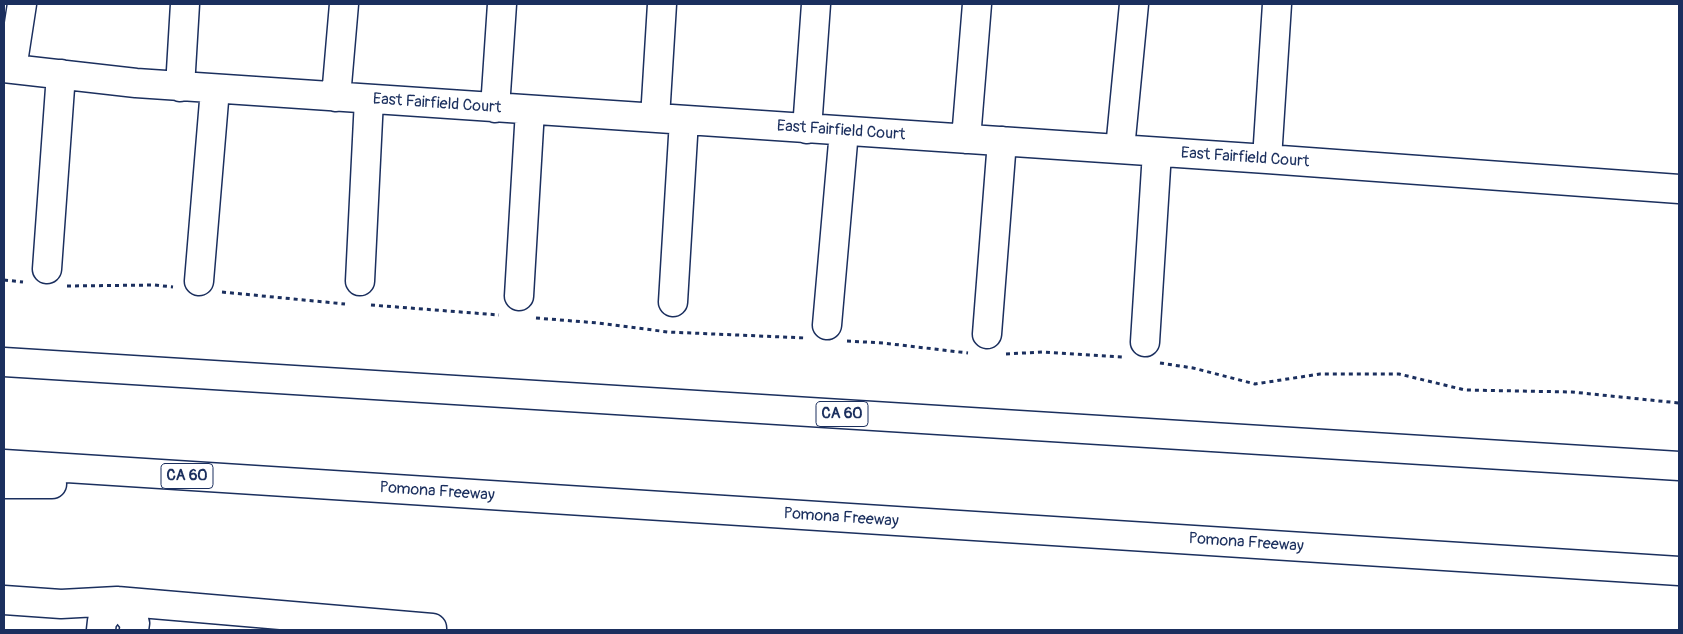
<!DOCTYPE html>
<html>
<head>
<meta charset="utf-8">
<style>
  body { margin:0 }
  #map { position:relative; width:1683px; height:634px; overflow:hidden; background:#fff; font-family:Pangolin,sans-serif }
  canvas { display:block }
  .frame { position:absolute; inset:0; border:5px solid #1b2f5e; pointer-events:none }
</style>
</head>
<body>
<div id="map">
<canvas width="1683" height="634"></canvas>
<div class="frame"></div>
</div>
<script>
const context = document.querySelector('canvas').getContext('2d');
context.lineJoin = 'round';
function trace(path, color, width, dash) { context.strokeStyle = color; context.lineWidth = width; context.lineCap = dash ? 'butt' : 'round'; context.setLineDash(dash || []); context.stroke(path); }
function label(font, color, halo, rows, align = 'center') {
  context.font = font + ' Pangolin,sans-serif'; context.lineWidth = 5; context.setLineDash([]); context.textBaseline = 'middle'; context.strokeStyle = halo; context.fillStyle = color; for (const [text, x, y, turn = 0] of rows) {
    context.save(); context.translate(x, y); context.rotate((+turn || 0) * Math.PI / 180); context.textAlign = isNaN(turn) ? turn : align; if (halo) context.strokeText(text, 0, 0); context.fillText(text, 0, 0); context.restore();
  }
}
const minor = new Path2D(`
  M4 68 136 83 1267 159 1679 189
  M12 69 22 4
  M180 87 185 4
  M336 97 344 4
  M495 108 502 4
  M655 118 662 4
  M807 129 816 4
  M966 139 977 4
  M1120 149 1134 4
  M1267 159 1277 4
  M47 269 61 74
  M199 281 215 89
  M360 281 369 99
  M519 296 530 110
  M673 302 684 120
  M827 325 844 131
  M987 334 1002 141
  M1145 342 1157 152
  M4 600 61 604 117 601 432 628V630
  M117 601 135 623 134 630
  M101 630 102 621 117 601`);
const highway = new Path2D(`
  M4 362 1679 466
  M4 464 1679 571
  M4 484H52`);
trace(minor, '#1b2f5e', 31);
trace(highway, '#1b2f5e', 31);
trace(new Path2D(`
  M4 280 23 282
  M67 286 154 285 173 287
  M222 292 345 304
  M371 305 499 315
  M536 318 598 323 668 332 806 338
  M847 341 883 343 968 353
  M1006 354 1042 352 1122 357
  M1160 363 1193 368 1255 384 1320 374H1399L1465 390 1572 392 1679 403`), '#1b2f5e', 3, [4, 4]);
trace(minor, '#fff', 28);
trace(highway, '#fff', 28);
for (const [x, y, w] of [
  [842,414,52],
  [187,476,52]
]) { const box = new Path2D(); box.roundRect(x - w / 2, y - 12.5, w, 25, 4); context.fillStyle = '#fff'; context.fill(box); trace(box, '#1b2f5e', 1); }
label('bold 15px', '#1b2f5e', null, [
  ["CA 60",842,414],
  ["CA 60",187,476]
]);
label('16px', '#1b2f5e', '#fff', [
  ["East Fairfield Court",437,104,4],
  ["East Fairfield Court",841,131,4],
  ["East Fairfield Court",1245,158,4],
  ["Pomona Freeway",437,492,4],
  ["Pomona Freeway",841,518,4],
  ["Pomona Freeway",1246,543,4]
]);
</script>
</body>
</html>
